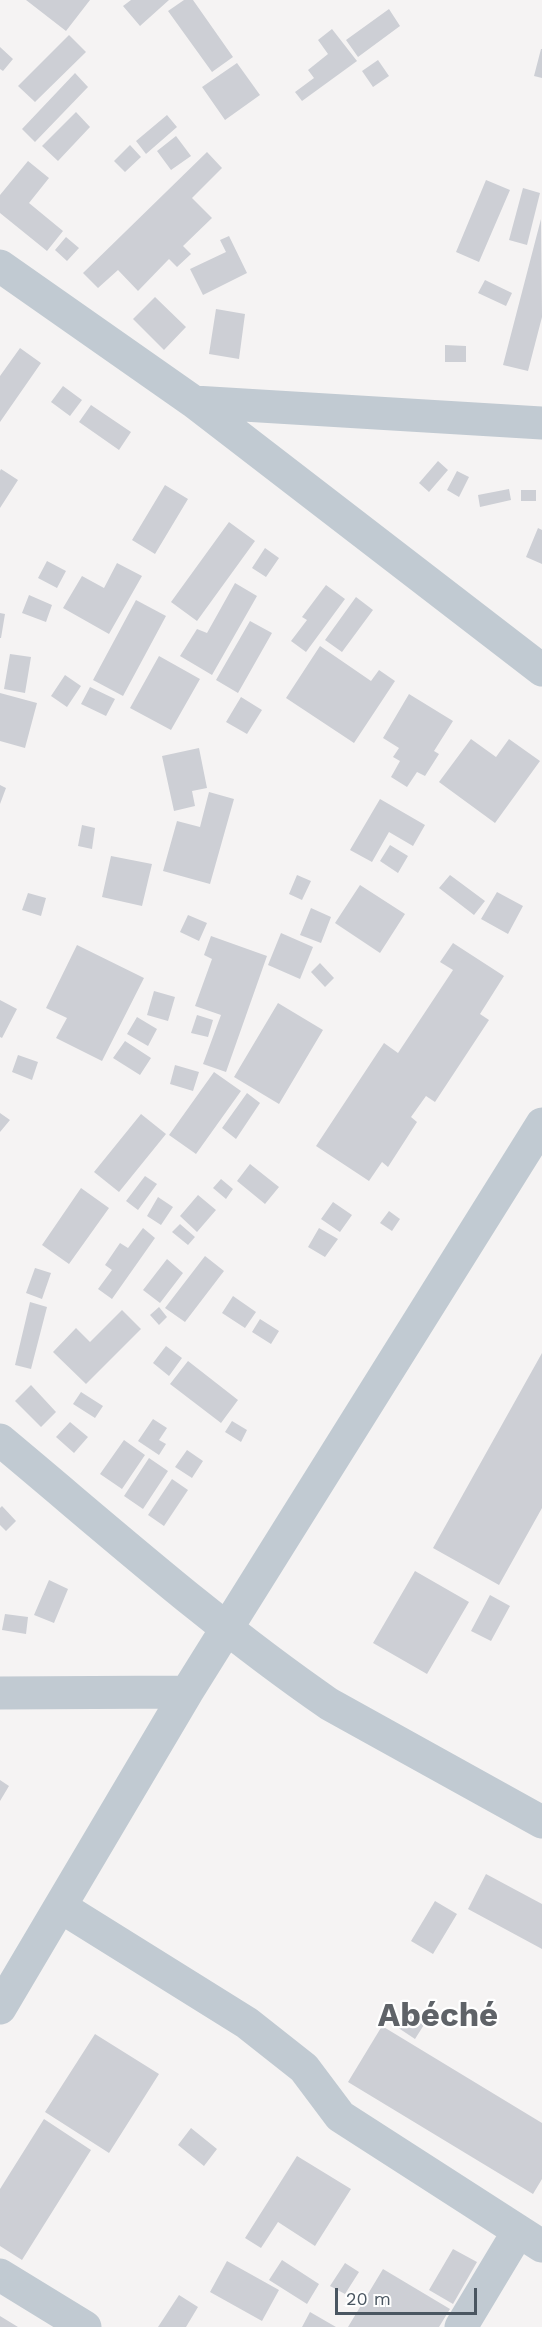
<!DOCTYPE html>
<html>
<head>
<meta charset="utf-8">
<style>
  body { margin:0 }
  #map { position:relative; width:542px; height:2327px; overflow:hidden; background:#f5f3f3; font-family:"Work Sans",sans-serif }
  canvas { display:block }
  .scale { position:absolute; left:335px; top:2288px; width:142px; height:27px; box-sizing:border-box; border:3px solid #4a5661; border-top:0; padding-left:8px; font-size:18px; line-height:21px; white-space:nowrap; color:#4a5661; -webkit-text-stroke:4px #fff; paint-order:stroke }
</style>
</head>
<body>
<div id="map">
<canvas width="542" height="2327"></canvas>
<div class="scale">20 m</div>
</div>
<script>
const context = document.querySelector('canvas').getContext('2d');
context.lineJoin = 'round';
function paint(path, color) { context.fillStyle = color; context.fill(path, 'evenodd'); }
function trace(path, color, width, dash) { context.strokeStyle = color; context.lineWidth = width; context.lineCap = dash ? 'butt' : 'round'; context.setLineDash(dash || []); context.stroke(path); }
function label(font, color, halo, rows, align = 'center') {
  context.font = font + ' "Work Sans",sans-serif'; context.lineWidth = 4.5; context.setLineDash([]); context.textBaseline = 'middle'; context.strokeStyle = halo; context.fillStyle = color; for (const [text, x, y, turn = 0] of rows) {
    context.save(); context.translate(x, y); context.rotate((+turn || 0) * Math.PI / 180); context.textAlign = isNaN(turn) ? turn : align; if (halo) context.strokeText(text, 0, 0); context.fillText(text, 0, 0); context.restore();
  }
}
paint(new Path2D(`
  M26 0H90L66 31Z
  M131 0H169L140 26 123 6Z
  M184 0H193L233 57 212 72 168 11Z
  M389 9 400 26 358 57 346 40Z
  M332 29 357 61 302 101 295 92 314 78 308 70 328 54 318 40Z
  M69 35 86 52 35 102 18 86Z
  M0 47 13 59 3 71 0 69Z
  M541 49H542V78L534 76Z
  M378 60 389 76 373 87 362 71Z
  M237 63 260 95 225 120 202 87Z
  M75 73 88 87 35 142 22 129Z
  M76 112 90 127 58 161 42 146Z
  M167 115 177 127 146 154 136 141Z
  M176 136 191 156 171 170 157 151Z
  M130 145 141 157 125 172 114 161Z
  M207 152 222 168 192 198 212 218 183 246 191 254 177 267 169 259 138 291 118 270 98 288 83 273Z
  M28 161 49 178 29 203 63 231 47 251 0 213V195Z
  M486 180 510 190 479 262 456 252Z
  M523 188 540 193 527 245 509 240Z
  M541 219 542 317 528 371 503 365Z
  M229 236 247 273 203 295 190 269 226 252 220 240Z
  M66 237 79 248 67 261 55 250Z
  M485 280 512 293 506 306 478 293Z
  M155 297 186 327 164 350 133 319Z
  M216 309 245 314 239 359 209 354Z
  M445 345 466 346V362H445Z
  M20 348 41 363 0 422V376Z
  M63 386 82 400 70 416 51 402Z
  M91 405 131 432 119 450 79 422Z
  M438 461 448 470 429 492 419 483Z
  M1 469 18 480 0 508V471Z
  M457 471 469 477 459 497 447 490Z
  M165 485 188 499 155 554 132 540Z
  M509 489 511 500 480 507 478 495Z
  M521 490H536V501H521Z
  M229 522 255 541 197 621 171 602Z
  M538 528 542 530V564L526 557Z
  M265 548 279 558 266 577 252 568Z
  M47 561 66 571 57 588 38 578Z
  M117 563 142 576 109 634 63 608 82 576 104 588Z
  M235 583 257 596 212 675 180 656 197 629 207 633Z
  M326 585 345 599 306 652 291 641 307 620 302 617Z
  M29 595 52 605 46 622 22 613Z
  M356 597 373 610 342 652 325 640Z
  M136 600 166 616 123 696 93 680Z
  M0 613 5 614 1 638H0Z
  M250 621 272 633 238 693 216 680Z
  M320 646 371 681 379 670 395 681 354 743 286 698Z
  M10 654 31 657 25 693 4 689Z
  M159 656 200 679 171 730 130 708Z
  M65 675 81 686 67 707 51 696Z
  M90 687 115 699 106 716 81 704Z
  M0 693 37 703 25 748 0 741Z
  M409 694 453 721 434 751 439 754 425 776 417 772 407 787 391 777 400 761 393 757 399 748 383 738Z
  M241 697 262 710 247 734 226 722Z
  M471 739 496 757 509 739 540 761 495 823 439 782Z
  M199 748 207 788 192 791 195 806 174 811 162 756Z
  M0 785 6 788 0 804Z
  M209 792 234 799 210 884 163 871 177 821 200 827Z
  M380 799 425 825 413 846 389 832 372 862 350 850Z
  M82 825 95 828 92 849 78 846Z
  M390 845 408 856 398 873 380 861Z
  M111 856 152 864 142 906 102 897Z
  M297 875 311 881 302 900 289 894Z
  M450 875 485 901 474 915 439 888Z
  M360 885 405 914 380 953 335 923Z
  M497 892 523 906 508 934 481 919Z
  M28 893 46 898 41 916 22 910Z
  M311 908 331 917 321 943 300 935Z
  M188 915 207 923 199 941 180 932Z
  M281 933 313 947 300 979 268 965Z
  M211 936 267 956 226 1072 203 1064 221 1015 195 1006 212 959 204 955Z
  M453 943 504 976 480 1014 489 1020 435 1102 426 1096 411 1117 417 1122 388 1167 382 1162 369 1181 316 1146 384 1043 398 1053 453 970 440 962Z
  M77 945 144 978 102 1061 56 1038 67 1018 46 1008Z
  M320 963 334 978 325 987 311 972Z
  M154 991 175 997 168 1021 147 1015Z
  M0 1000 17 1009 2 1038 0 1037Z
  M278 1003 323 1030 279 1104 234 1077Z
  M197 1015 213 1020 208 1037 191 1033Z
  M137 1017 157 1029 148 1046 127 1034Z
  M125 1041 151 1058 140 1075 113 1058Z
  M18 1055 38 1062 32 1080 12 1072Z
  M175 1065 199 1072 193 1091 170 1084Z
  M214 1072 241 1091 196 1154 169 1135Z
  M247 1093 260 1103 236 1139 222 1128Z
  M0 1113 10 1120 0 1132Z
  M141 1114 166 1134 119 1192 94 1172Z
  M250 1164 279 1187 265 1204 237 1181Z
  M145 1176 157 1184 138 1210 126 1201Z
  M221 1179 233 1189 226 1199 213 1188Z
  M81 1188 109 1208 69 1264 42 1245Z
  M198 1195 216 1210 197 1232 180 1216Z
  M158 1197 173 1207 161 1225 147 1216Z
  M333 1202 352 1215 340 1232 321 1219Z
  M389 1211 400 1219 392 1231 380 1223Z
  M180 1224 195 1237 188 1245 172 1232Z
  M143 1228 155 1238 112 1299 98 1289 112 1270 105 1265 120 1243 128 1248Z
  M319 1228 338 1239 325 1257 308 1247Z
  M205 1256 224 1271 185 1322 165 1308Z
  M167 1259 183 1273 160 1303 143 1290Z
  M35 1268 51 1273 42 1299 26 1293Z
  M233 1296 256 1312 245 1328 222 1313Z
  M30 1302 47 1307 31 1369 15 1365Z
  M159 1307 167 1317 159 1325 150 1315Z
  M122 1310 141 1329 86 1384 53 1352 76 1328 90 1342Z
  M260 1319 279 1331 271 1344 252 1332Z
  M166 1346 182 1358 169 1376 153 1363Z
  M542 1353V1508L499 1585 433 1548Z
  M188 1361 238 1400 221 1423 170 1384Z
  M31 1385 56 1412 41 1427 15 1401Z
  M81 1392 103 1406 95 1418 73 1404Z
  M153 1419 167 1428 159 1440 166 1444 159 1455 138 1441Z
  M232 1421 247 1430 241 1442 225 1432Z
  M70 1422 88 1437 74 1453 56 1437Z
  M124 1440 145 1455 122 1489 100 1474Z
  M187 1450 203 1461 192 1478 175 1467Z
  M149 1458 168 1471 143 1509 124 1496Z
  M172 1479 188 1490 164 1526 148 1515Z
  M2 1506 16 1521 6 1531 0 1525V1508Z
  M415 1571 469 1602 427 1674 373 1643Z
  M49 1580 68 1589 54 1623 34 1615Z
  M490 1595 510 1606 491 1641 471 1631Z
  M5 1614 28 1617 26 1634 2 1630Z
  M0 1780 9 1786 0 1801Z
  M486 1874 542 1904V1949L468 1909Z
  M435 1901 457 1914 433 1954 411 1941Z
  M409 2008 427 2020 415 2039 397 2027Z
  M382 2026 542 2123V2179L533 2194 348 2082Z
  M95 2034 159 2074 109 2153 45 2112Z
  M44 2119 91 2150 22 2260 0 2246V2189Z
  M191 2128 217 2149 204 2166 178 2145Z
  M297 2156 351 2189 315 2246 278 2222 261 2248 245 2238Z
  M453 2249 477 2262 453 2304 429 2290Z
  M282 2260 319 2284 307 2304 269 2280Z
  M227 2261 279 2290 262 2321 210 2292Z
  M345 2263 359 2272 345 2294 330 2286Z
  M383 2269 450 2309 439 2327H348Z
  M179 2295 198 2307 186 2327H158Z
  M310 2312 336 2327H302Z
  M0 2316 18 2327H0Z`), '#cdcfd5');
trace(new Path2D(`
  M0 266 194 402 542 670
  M194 402 542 423
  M0 1440C108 1530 213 1624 329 1704L542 1822
  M0 1693 187 1692
  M61 1907 247 2023 304 2068 340 2116 542 2246
  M0 2008 187 1692 542 1124
  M0 2275 85 2327
  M461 2327 518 2232`), '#c1cad2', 33);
label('bold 33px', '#5f6368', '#fff', [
  ["Abéché",438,2016]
]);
</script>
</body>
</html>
